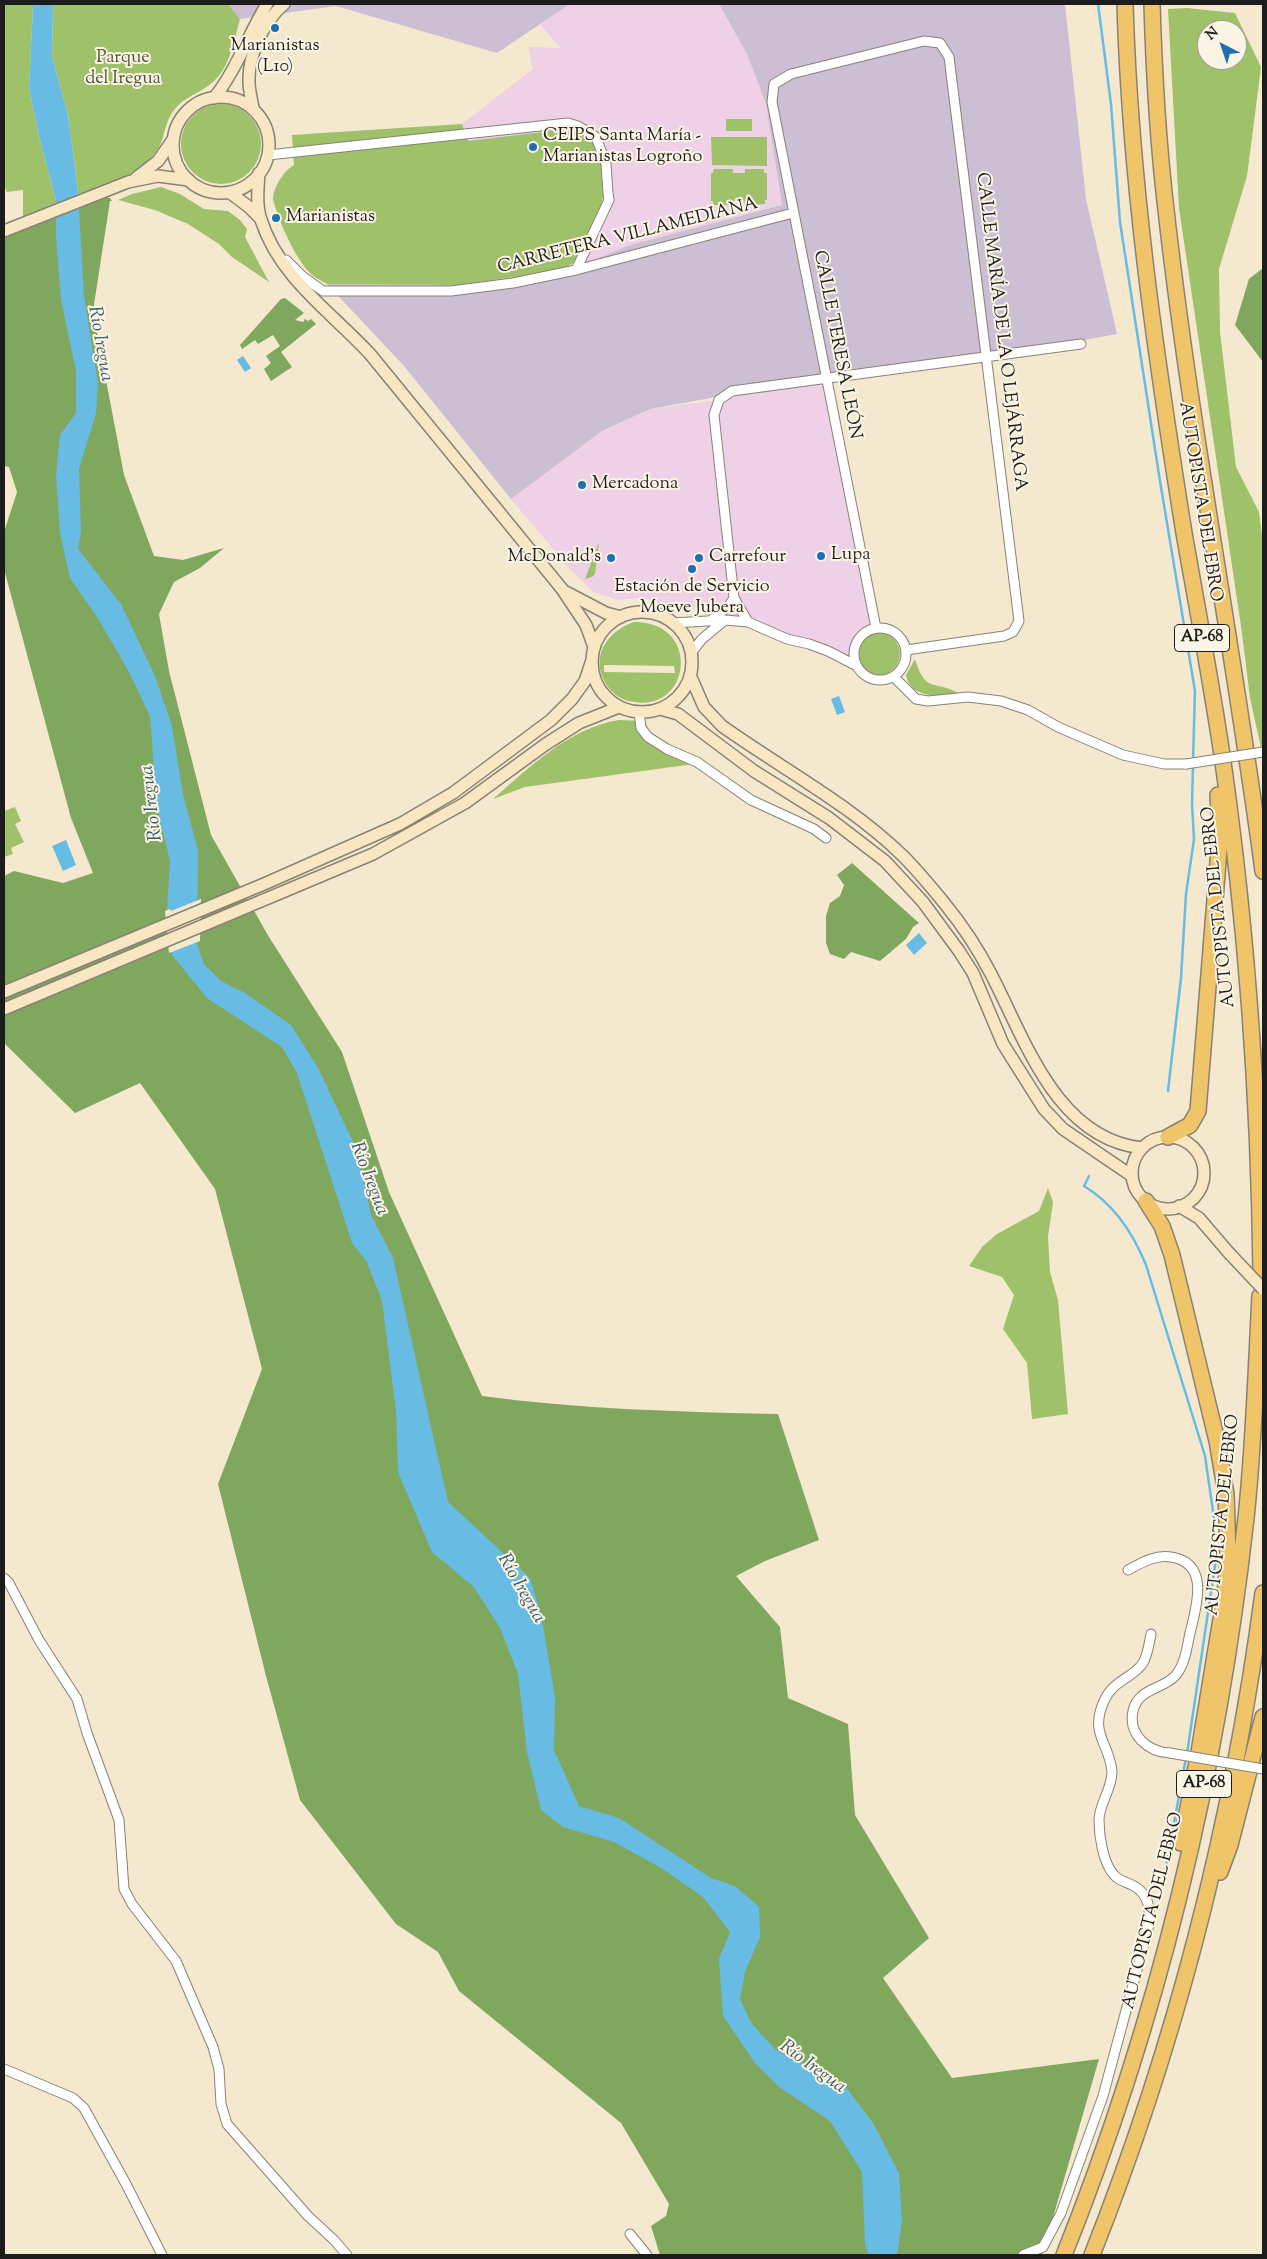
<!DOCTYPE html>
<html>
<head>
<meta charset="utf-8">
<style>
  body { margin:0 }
  #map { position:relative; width:1267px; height:2259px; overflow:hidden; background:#f4e9cf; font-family:"Sorts Mill Goudy",serif }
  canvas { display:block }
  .frame { position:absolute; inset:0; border:5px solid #1c1c1c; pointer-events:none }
  .north { position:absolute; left:1197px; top:20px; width:50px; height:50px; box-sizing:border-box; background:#fcf5e5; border:1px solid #a29e95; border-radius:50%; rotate:319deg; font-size:14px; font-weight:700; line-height:20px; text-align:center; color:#1c1c1c }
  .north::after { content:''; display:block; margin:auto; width:18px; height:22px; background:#1f6fb2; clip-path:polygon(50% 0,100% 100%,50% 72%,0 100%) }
</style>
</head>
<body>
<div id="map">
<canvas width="1267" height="2259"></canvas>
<div class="frame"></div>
<div class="north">N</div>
</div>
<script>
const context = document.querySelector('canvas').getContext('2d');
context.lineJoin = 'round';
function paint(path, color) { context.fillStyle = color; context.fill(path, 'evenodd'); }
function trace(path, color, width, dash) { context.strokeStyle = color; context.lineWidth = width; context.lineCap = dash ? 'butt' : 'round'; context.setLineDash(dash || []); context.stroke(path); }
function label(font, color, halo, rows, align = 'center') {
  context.font = font + ' "Sorts Mill Goudy",serif'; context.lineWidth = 4; context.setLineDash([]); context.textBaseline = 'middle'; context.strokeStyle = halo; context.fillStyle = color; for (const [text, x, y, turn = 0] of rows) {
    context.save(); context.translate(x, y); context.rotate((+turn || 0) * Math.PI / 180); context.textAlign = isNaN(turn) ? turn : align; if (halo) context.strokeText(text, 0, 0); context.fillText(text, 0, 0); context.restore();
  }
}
paint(new Path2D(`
  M570 4H719L747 54 766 104 782 205 630 245 586 263 579 256 575 262 561 270 459 285 327 284 312 275 303 265 295 251 273 199V191L286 170 294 165 292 135 462 124 533 69 528 47 561 48 540 25Z
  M826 377 876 628 862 636 857 643 854 658 849 661 771 633 725 620 734 598 708 608 680 609 643 598 617 600 594 592 569 568 511 499 602 431 650 409 719 400 732 391Z`), '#eed0e7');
paint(new Path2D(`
  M228 4H570L497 53 336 6 240 19Z
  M719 4H1065L1086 199 1117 334 987 358 826 377 650 409 602 431 511 499 404 366 327 284 459 285 561 270 586 263 630 245 782 205 766 104 747 54Z`), '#ccbed3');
paint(new Path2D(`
  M4 4H33V5L29 88 38 132 56 201 78 192 68 115 52 57 53 4H228L240 19C234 41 230 67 213 82 201 93 185 96 175 109 168 117 166 126 163 137 158 154 146 164 131 173L136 183 106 194 80 210 23 228V190L7 192 4 186Z
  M1187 8 1235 13 1261 67 1247 176 1219 269 1220 332 1236 467 1259 512 1263 544V748H1261L1250 698 1242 633 1179 208 1168 9ZM1207 30H1237V60H1207Z
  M181 144a40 40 0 1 1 80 0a40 40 0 1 1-80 0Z
  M726 119H752V131H726Z
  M462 124 468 141 568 129 592 140 599 149 602 158 603 196 599 215 575 262 561 270 459 285 327 284C322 281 315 278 310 273 295 258 278 220 273 199 274 186 283 172 294 165L292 135Z
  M711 137H767V166L712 165Z
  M714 169H733V173H745V169H764V173H767V200H765V204L745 205 744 200 733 201 732 205H713V201H711V173H713Z
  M161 187 180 194 204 209 228 211 240 220 247 229 245 237 269 282 232 257 219 244 188 224 155 210 118 200 132 194Z
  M599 542 595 574 592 577 585 579Z
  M634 622C702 622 691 712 634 702 623 701 612 694 606 684 589 656 608 631 634 622ZM604 665 674 666 675 673 604 672Z
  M858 654a21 21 0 1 1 42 0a21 21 0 1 1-42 0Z
  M915 659C926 695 935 679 960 694 941 696 911 700 906 675Z
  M619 720 645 721 651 737 694 764 525 787 493 799C530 767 569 728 619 720Z
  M15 807 21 821 15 824 24 842 11 848 13 854 4 857V811Z
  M1048 1188 1053 1202 1048 1237 1050 1272 1058 1300 1068 1414 1032 1419 1027 1363 1003 1329 1014 1295 1002 1277 969 1266 982 1247 997 1234 1039 1211Z`), '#9fc16a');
paint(new Path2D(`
  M103 197 110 198 112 201H110L93 311 124 475 154 556 183 560 224 548 200 568 174 582 159 614 169 671 211 835 269 937 342 1052 389 1192 482 1396C580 1409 679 1412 778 1414L819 1540 765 1561 736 1576 780 1627 788 1698 848 1724 855 1815 929 1938 883 1978 952 2078 1099 2059 1042 2255H660L651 2226 666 2216 669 2204 621 2123 459 1991 438 1952 396 1924 300 1800 266 1676 218 1484 262 1369 215 1189 140 1083 75 1113 4 1043V876L14 871 63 883 93 873 71 818 4 569V532L17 492 9 467 4 466V236L75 206 80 209 81 204Z
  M1263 268V362L1235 325 1249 279Z
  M285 298 304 313 295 320 303 322 305 319 308 321 311 319 316 324 281 352 292 367 271 381 264 369 271 363 266 356 280 346 273 335 258 344 255 340 242 349 240 345 281 299Z
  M852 863 919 923 913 927 906 939 880 961 851 952 844 959 830 954 826 943V916L830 903 840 896 844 885 837 875Z`), '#7fa75e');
paint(new Path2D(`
  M33 4H53L52 57 68 115 78 192 84 296 98 384 96 413 79 469 81 531 78 549 121 604 155 676 172 726 183 795 198 850 197 944 204 964 221 981 245 993 291 1025 318 1068 356 1148 371 1215 393 1258 448 1502 530 1578 541 1614 555 1697 554 1750 579 1806 619 1818 711 1878 735 1886 759 1907 760 1937 745 1972 740 1999 751 2023 776 2050 845 2086 873 2123 899 2173 902 2221 897 2255H869L865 2244 862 2172 830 2121 779 2087 755 2063 723 2016 719 1959 730 1932 703 1897 663 1869 614 1842 563 1827 541 1810 527 1752 518 1674 500 1628 474 1587 432 1552 398 1472 396 1411 382 1301 367 1262 352 1243 297 1073 282 1047 207 998 172 955 167 910 170 861 157 807 150 716 129 672 99 620 70 578 60 533 56 474 60 435 76 413V371L61 300 56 237V201L38 132 29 88Z
  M243 356 251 368 245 372 237 360Z
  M839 696 845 712 837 715 831 699Z
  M66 840 76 865 63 871 52 846Z
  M919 933 927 943 914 955 906 945Z`), '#68bce4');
paint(new Path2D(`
  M201 899 200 941 169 953 165 911 170 909 171 911Z`), '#f4e9cf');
trace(new Path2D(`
  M1098 4 1111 104 1120 222 1159 475 1195 691 1193 761
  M1168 1091 1181 978 1186 894 1194 839 1192 804 1193 766
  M1089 1176 1084 1186C1114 1204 1133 1233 1146 1265L1205 1456 1214 1518
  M1163 1883 1188 1747 1217 1552`), '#68bce4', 2.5);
const street = new Path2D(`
  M268 155 568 123 578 126 596 137 606 164 608 193 609 200 576 270
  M286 260 302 276 323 291H451L513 283 576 270 793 213
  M734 598 714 415 719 400 732 391 1081 344
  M711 620 729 606 734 598 748 622
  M672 623 725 620 748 622 787 639 809 644 828 651 857 666
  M876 628 772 102 774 84 791 74 924 41 940 43 949 57 1019 621 1013 632 1004 636 906 650
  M854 654a26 26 0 1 1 52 0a26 26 0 1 1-52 0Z
  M691 653 702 639 725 620
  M894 677 916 699 928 701 968 697 1001 701 1028 710 1058 727 1123 755 1164 764H1186
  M639 712 641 728 648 737 667 749 697 762 751 800 814 829 826 838
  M1128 1570C1141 1563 1156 1554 1171 1557 1211 1563 1196 1608 1190 1633 1187 1647 1185 1665 1175 1676 1162 1690 1138 1688 1133 1711 1128 1735 1148 1752 1170 1753
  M4 1578 9 1583 39 1640 77 1699 87 1733 119 1820 124 1889 132 1904 176 1961 213 2047 219 2069 221 2104 227 2124 308 2216 334 2240 347 2255
  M4 2069 73 2098 84 2108 126 2184 162 2255
  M630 2234 647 2255
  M1023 2255 1043 2247 1061 2213 1103 2096 1148 1929C1151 1913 1150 1895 1134 1886 1127 1882 1119 1881 1114 1875 1103 1863 1099 1836 1099 1820 1099 1804 1112 1789 1112 1772 1110 1743 1088 1734 1105 1699 1114 1680 1133 1678 1143 1663 1148 1654 1149 1644 1151 1634`);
const secondary = new Path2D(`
  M173 145a48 48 0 1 1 96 0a48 48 0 1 1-96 0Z
  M214 98C237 69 248 35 267 4
  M253 109C252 100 249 91 249 82 248 55 264 21 284 4
  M259 173C258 189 256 205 261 220 280 278 330 311 370 354L562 589 586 625 594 647
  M136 178 158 161 174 138
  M229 192 249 207 261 219
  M4 231 128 182 158 176 189 180
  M564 591 606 613 621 617
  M592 662a50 50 0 1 1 100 0a50 50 0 1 1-100 0Z
  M690 675 704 707 722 726C781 768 851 805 903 856 918 871 932 888 945 904 963 926 978 949 991 974 1025 1039 1056 1139 1142 1148
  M660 709 678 714 754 771 829 818 885 861 923 902 959 951 973 973 1003 1044 1044 1109 1063 1129 1132 1176
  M4 992 264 884 400 824 453 793 551 720 572 699 585 681 592 660
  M4 1009 373 854 465 803 546 744 579 723 619 707
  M1132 1173a36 36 0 1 1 72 0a36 36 0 1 1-72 0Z
  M1179 1206 1199 1218 1229 1253`);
const highway = new Path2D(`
  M1125 4C1130 181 1156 358 1184 533 1197 607 1211 681 1222 755 1247 927 1259 1100 1261 1274
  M1152 4C1154 73 1158 142 1166 210 1191 432 1234 651 1263 871
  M1168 1137 1190 1125 1198 1111 1220 837 1218 795
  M1146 1201 1162 1226 1172 1255 1217 1441 1226 1494 1227 1523 1228 1561 1225 1595 1199 1752 1181 1843
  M1220 1872 1230 1845 1263 1717
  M1064 2255C1158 2020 1218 1770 1246 1518 1254 1444 1256 1370 1260 1296
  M1092 2255C1176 2043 1233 1820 1263 1593`);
trace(street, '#888276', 11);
trace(secondary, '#888276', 14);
trace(highway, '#888276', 18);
trace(street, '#fff', 9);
trace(secondary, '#f9e7c3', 11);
trace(highway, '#f0c469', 15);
const streetBridge = new Path2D(`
  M1186 764 1263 752
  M1170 1753 1263 1769`);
const secondaryBridge = new Path2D(`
  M1229 1253 1263 1289`);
trace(streetBridge, '#888276', 11, []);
trace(secondaryBridge, '#888276', 14, []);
trace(streetBridge, '#fff', 9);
trace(secondaryBridge, '#f9e7c3', 11);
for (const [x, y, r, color] of [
  [275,28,5,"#1f6fb2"],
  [533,147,5,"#1f6fb2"],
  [276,218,5,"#1f6fb2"],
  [582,485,5,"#1f6fb2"],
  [821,556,5,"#1f6fb2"],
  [611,558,5,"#1f6fb2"],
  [699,558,5,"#1f6fb2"],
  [692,569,5,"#1f6fb2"]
]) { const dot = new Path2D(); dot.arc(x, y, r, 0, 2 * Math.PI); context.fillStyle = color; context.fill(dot); trace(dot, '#fcf5e5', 2); }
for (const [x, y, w] of [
  [1202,638,55],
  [1204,1784,55]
]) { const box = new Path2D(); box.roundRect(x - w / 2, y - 13.5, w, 27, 4); context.fillStyle = '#fcf5e5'; context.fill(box); trace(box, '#1c1c1c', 1); }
label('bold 16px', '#1c1c1c', null, [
  ["AP-68",1202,638],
  ["AP-68",1204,1784]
]);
label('18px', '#1c1c1c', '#fcf5e5', [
  ["Marianistas",275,47,"center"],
  ["(L10)",275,68,"center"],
  ["CEIPS Santa María -",543,137],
  ["Marianistas Logroño",543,158],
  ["Marianistas",286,218],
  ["Mercadona",592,485],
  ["Lupa",831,556],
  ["McDonald's",601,558,"right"],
  ["Carrefour",709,558],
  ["Estación de Servicio",692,588,"center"],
  ["Moeve Jubera",692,609,"center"]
], 'left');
label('18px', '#4a5637', '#fcf5e5', [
  ["Parque",123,59],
  ["del Iregua",123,80]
]);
label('18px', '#1c1c1c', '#fcf5e5', [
  ["CARRETERA VILLAMEDIANA",628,237,-14],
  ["CALLE MARÍA DE LA O LEJÁRRAGA",1000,332,83],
  ["CALLE TERESA LEÓN",836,345,79],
  ["AUTOPISTA DEL EBRO",1199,502,81],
  ["AUTOPISTA DEL EBRO",1220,907,-96],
  ["AUTOPISTA DEL EBRO",1224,1515,-84],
  ["AUTOPISTA DEL EBRO",1154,1911,-76]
]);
label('italic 19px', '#3a5c6c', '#fcf5e5', [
  ["Río Iregua",99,344,80],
  ["Río Iregua",153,803,-97],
  ["Río Iregua",368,1179,69],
  ["Río Iregua",520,1589,60],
  ["Río Iregua",812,2068,36]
]);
</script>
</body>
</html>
